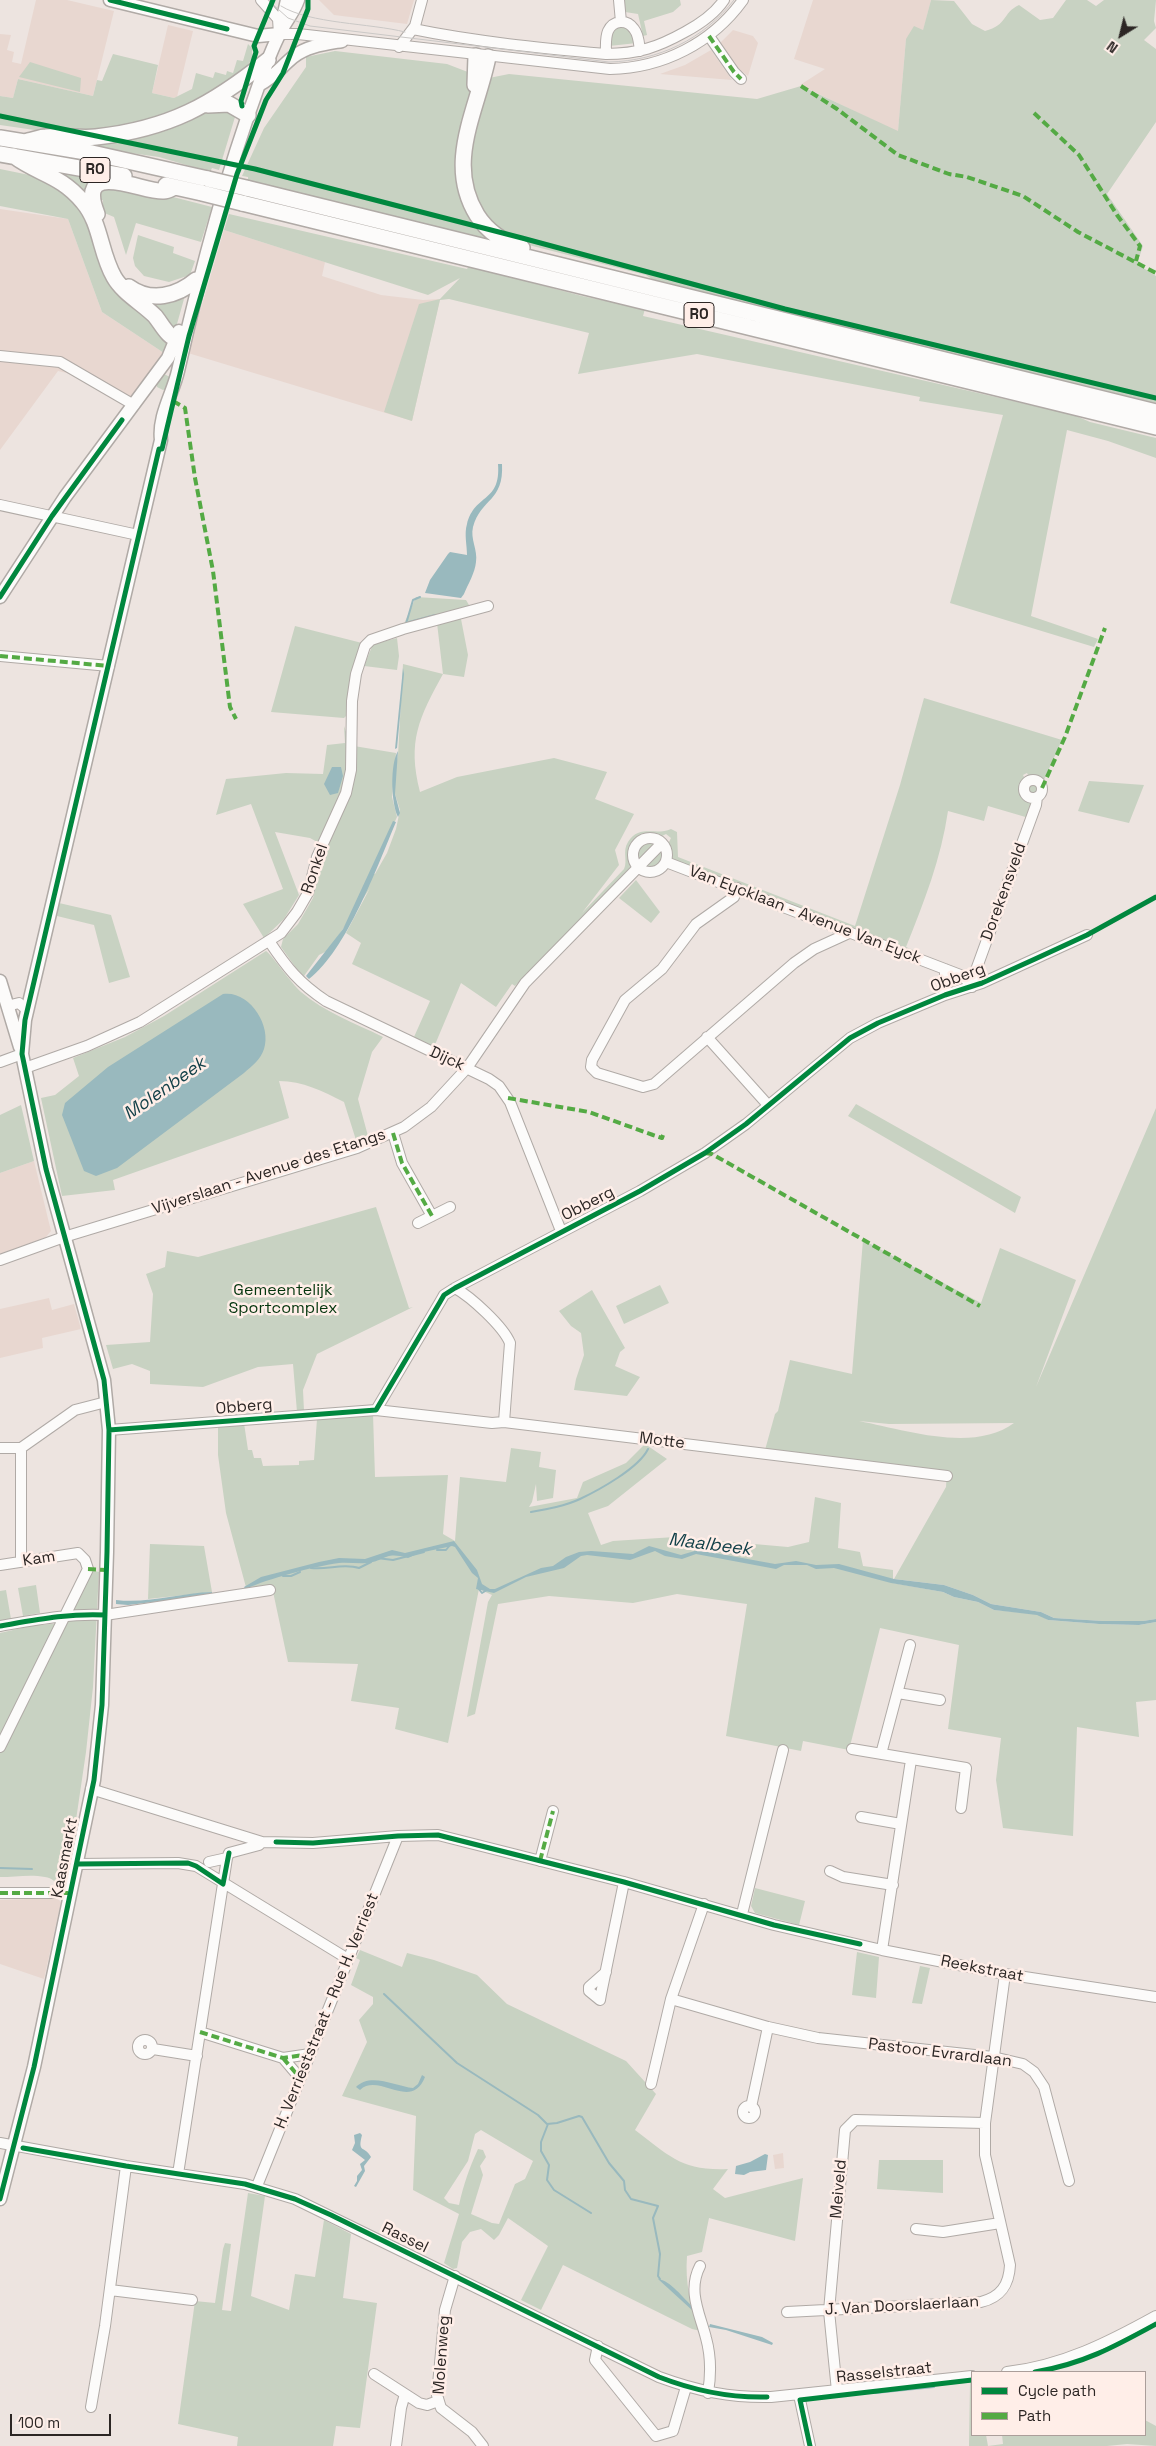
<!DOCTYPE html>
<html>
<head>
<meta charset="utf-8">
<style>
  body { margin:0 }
  #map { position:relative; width:1156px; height:2446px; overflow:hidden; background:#ede4e0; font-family:"Space Grotesk",sans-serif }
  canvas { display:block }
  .legend { position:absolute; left:971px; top:2371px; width:175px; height:65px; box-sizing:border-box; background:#ffeee8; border:1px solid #ab9e9a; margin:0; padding:6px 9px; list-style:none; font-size:15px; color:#2c2624 }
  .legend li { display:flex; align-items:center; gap:10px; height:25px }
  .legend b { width:25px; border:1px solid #ab9e9a }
  .north { position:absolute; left:1096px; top:10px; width:50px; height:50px; -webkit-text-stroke:4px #ffeee8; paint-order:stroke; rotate:216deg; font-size:14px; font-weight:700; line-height:20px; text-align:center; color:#2c2624 }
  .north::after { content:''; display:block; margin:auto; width:18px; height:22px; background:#2c2624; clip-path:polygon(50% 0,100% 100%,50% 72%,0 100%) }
  .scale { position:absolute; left:10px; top:2414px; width:101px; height:22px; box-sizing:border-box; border:2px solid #2c2624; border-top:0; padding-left:6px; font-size:15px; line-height:18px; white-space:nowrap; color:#2c2624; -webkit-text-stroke:4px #ffeee8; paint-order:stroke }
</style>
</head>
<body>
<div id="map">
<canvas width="1156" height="2446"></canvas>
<ul class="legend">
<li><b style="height:6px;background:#00873e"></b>Cycle path</li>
<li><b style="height:6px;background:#54aa44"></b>Path</li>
</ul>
<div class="north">N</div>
<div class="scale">100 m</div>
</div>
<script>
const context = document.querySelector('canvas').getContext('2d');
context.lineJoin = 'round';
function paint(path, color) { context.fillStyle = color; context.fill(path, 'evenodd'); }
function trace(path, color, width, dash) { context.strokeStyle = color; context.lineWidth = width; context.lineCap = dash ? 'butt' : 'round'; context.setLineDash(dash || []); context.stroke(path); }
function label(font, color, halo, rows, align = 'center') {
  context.font = font + ' "Space Grotesk",sans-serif'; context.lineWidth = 5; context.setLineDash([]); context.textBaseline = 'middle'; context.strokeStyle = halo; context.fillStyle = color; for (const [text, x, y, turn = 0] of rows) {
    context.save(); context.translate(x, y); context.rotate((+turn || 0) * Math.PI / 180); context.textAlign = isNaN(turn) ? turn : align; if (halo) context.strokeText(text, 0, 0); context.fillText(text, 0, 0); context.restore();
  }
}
paint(new Path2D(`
  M36 0H67L114 11 93 96 18 79 13 98 0 96V34L11 35 7 50 14 52 12 62 21 64Z
  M319 0H414L407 24 334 15Z
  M813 0H931L923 31 906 39 898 132 800 85 825 69 794 59Z
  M168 25 193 31 177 97 174 98 152 93Z
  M733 30 753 36 758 43 748 76 739 69 720 43Z
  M711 50 732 80 660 74 685 65Z
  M0 209 68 219 102 312 164 353 126 404 71 374 58 371 0 450Z
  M224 230 325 262 322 276 381 295 423 300 440 299 412 421 188 353Z
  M34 1161 51 1231 45 1238 0 1254V1173Z
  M49 1298 52 1310 74 1304 81 1329 42 1338 43 1348 0 1358V1309Z
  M57 1898 61 1902 44 1979 0 1964V1900Z
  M783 2153 784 2168 775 2169 773 2155Z`), '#e8d7d0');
paint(new Path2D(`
  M624 0H680L681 5 673 12 644 21 647 35 643 36 638 14 625 12Z
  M931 0 954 1 972 24 985 31C1008 25 1002 13 1019 5L1040 20 1053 18 1066 0H1087L1096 6 1104 0H1156L1154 21 1156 28 1144 40 1156 49V122L1107 194 1143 246 1137 264 1156 276V406L656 282 646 275 521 243 488 222 466 178V160L489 78 509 74 757 99 801 86 898 131 906 39 914 26 923 30Z
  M627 25 637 43 609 46 611 29Z
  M248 44 252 48V60L245 68 247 70 240 77 155 122 62 134 0 125V96L13 98 18 79 93 96 97 80 102 81 113 54 158 65 152 93 174 98 192 89 196 73 213 78 215 72 226 75 227 71 233 73 237 60 243 61Z
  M335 51 447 64 473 74 470 106 458 175 507 245 248 181V177L242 176 264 128 306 67V57Z
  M30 62 81 78 80 92 19 77Z
  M220 107 235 117 219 170 212 168 210 172 159 157 103 149 82 143Z
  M52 168 97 178 90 201Z
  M0 169 44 178 77 199 106 266 163 332 168 344 164 353 102 312 68 219 0 206Z
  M100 188 142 189 212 207 201 242 136 223 126 255 114 217 102 212 103 200H95Z
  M229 214 467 269 469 266 582 296 645 309 643 316 1074 415 1090 422 1156 438V458L1108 441 1067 430 1031 616 1098 639 1094 647 950 603 1003 415 919 401 920 397 697 354 578 374 589 333 449 299 440 300 412 421 384 412 419 304 440 299 460 278 428 295 224 230Z
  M138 235 174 247 173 253 195 261 190 275 169 282 144 276 135 266 133 258Z
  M184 299 175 331 152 305Z
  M164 374 170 377 166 389 163 390 157 387V382Z
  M416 597 466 600 469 605 464 610 403 626Z
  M458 618 461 619 468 655 464 677 443 674C419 718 407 741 420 792L457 777 554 758 607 772 595 799 634 814 615 850 619 865 582 913 624 869C628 861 622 851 628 842 639 824 657 836 671 829L677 832 678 857 855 926 900 785 924 698 1062 740 1043 782 1038 777H1029L1027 773 1023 775 1025 779 1022 783 1021 791 1033 806 1029 818 988 806 984 821 948 811C941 859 924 902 906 947L923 954 922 957 671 859 668 844 671 838 666 834 660 837H643L632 847 631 866 629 871 515 986 512 984 496 1007 461 983 434 1047 414 1037 430 1001 352 964 361 943 346 933 370 888 329 950 319 955 304 976 296 968 281 947 283 939 298 924 313 898 323 857 352 792 354 746 396 753 392 797 397 817 371 873 375 874 387 853 396 829 400 810 395 794V771L398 755 403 664 443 674 437 623Z
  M295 626 362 643 350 680 346 716 344 718 271 712Z
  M397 638 399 656 397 670 364 666 373 644Z
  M344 726C360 765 335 809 319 843L310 838 275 832 299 895 284 919 264 938 243 904 283 889 251 804 216 815 226 779 286 773 323 774 327 745 345 743Z
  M1089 781 1144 785 1129 823 1078 811Z
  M1027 788a6 6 0 1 1 12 0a6 6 0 1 1-12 0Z
  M647 842 655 844 637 861 635 855 637 848Z
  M661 850 663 858C660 867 653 872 644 868Z
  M636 880 660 912 651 923 619 898Z
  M59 903 111 915 130 977 109 983 94 925 57 916Z
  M266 951C272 955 291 983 301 992 324 1012 355 1023 383 1037L372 1052 358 1099 368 1136 356 1140 344 1102C322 1091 303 1081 279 1081L289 1118 113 1180 115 1190 62 1196 41 1098 55 1095 79 1076 73 1058 125 1037 164 1016Z
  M856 1104 1021 1197 1015 1213 848 1116Z
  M21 1105 34 1161 0 1173V1115Z
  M1156 1108V1619L1143 1621H1103L1054 1618 1041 1612 991 1604 973 1595 944 1585 894 1579 946 1487 947 1471 765 1450 775 1414 778 1411 790 1360 852 1374 863 1240 981 1303 1000 1248 1076 1280 1036 1387ZM859 1421 889 1424 1014 1423C974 1453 905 1430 859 1421Z
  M376 1207 409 1308 413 1307 317 1354 303 1390 304 1411 297 1412 293 1364 258 1367 203 1387 150 1384V1371L132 1364 113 1369 106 1345 150 1342 153 1294 146 1274 165 1267 167 1251 198 1257Z
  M660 1285 669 1303 624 1324 616 1306Z
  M592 1290 625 1348 620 1352 615 1366 640 1377 627 1396 574 1390 576 1379 584 1355 581 1333 571 1326 559 1311Z
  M373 1414 375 1477 448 1475 443 1534 455 1541 460 1477 506 1482 511 1448 541 1452 539 1467 556 1470 553 1498 537 1501 536 1484 532 1502 529 1507 577 1498 583 1482 626 1463 645 1444 667 1459 608 1506 588 1513 601 1545 613 1541 675 1537 788 1547 809 1542 815 1497 841 1503 838 1548 860 1552 863 1566 893 1570V1583L943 1592 954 1597 978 1602 994 1610 1037 1614 1048 1620 1099 1624 1139 1625 1156 1622V1700L1136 1702 1139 1737 1077 1727 1073 1836 1003 1828 996 1780 1001 1738 948 1729 959 1645 880 1628 849 1750 803 1741 801 1751 726 1736 747 1604 677 1594 633 1603 549 1596 498 1604 475 1714 467 1717 488 1602 492 1595 479 1589 448 1743 395 1729 399 1708 351 1701 358 1664 288 1662 272 1587 247 1591 226 1513 218 1455V1427L244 1423 248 1450H252L254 1458H261L263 1466 299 1465V1461L314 1460 317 1419Z
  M150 1544 204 1546 212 1592 148 1599Z
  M95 1571 99 1572 93 1687 86 1752 67 1881C56 1888 55 1878 45 1877 31 1874 14 1877 0 1877V1633L35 1625 67 1623 91 1573Z
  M36 1585 40 1613 23 1616 18 1588Z
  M6 1590 11 1619 0 1621V1591Z
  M755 1888 805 1901 799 1925 755 1913 751 1906Z
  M360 1950 402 1967 407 1953 434 1960 477 1975 507 2004 626 2061 656 2094 635 2130C670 2156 681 2171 728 2169L713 2189 725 2198 803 2178 795 2241 709 2218 702 2252 687 2256C685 2282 690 2307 701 2331L692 2329 563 2265 541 2310 521 2300 548 2246 508 2218 499 2235 494 2240 481 2229 470 2232 462 2242 457 2268 453 2269 444 2263 459 2214 413 2190 416 2116 342 2096 367 2042 359 2020 373 2004V1997L351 1985 360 1960 356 1958ZM481 2130 533 2161 525 2179 515 2184 499 2224 492 2223 471 2214 483 2175 480 2166 486 2157 483 2150 478 2149C469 2169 464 2183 459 2205L449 2203 444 2198 468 2161 475 2134Z
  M857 1952 879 1957 876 1998 852 1995Z
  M920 1966 930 1968 922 2004 912 2003Z
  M879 2160H943V2193L877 2189Z
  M248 2193 265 2196 251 2296 289 2310 295 2274 315 2277 324 2220 351 2234 343 2298 377 2303 360 2428 336 2426 333 2446H237L238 2437 178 2424 195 2301 215 2303 223 2249 225 2243 231 2244 222 2310 231 2311Z
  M970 2383H972V2435H986L988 2446 1003 2444 1002 2435H1145V2420L1156 2426V2446L1127 2444 1107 2446H969Z`), '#c8d2c2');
paint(new Path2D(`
  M498 464H502C504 502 481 498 473 527 470 539 478 550 476 562 475 573 468 584 464 594L461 598 425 593 430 580 448 554 450 552 467 555C467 545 464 534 467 524 475 493 501 503 498 464Z
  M398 638 404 674 397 748 395 749 403 668Z
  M398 751 395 794 400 813 398 817C391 803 390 764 398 751Z
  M341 767 343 776 338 793 330 795 324 784 332 767Z
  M393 821 396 822C377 867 347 950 309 979L306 976 343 929Z
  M223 994C249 990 272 1025 264 1049 261 1059 252 1066 244 1073L117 1168 96 1176 84 1171 62 1115 65 1103 108 1067Z
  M454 1541 477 1570 482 1584 490 1589H495L541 1568 553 1566 566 1557 579 1552 591 1551 633 1554 649 1546 681 1555 698 1550 775 1564 796 1561 816 1565 839 1564 894 1579 944 1585 973 1595 991 1604 1041 1612 1054 1618 1103 1621H1143L1156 1619V1622L1139 1625 1099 1624 1048 1620 1037 1615 994 1610 978 1602 954 1597 943 1592 891 1583 834 1568 816 1569 807 1565H784L776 1569 696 1554 682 1559 665 1556 655 1551 630 1560 587 1555 581 1556 564 1568 526 1577 494 1593 476 1589 478 1578 472 1573 455 1547 452 1546 419 1553 408 1558C384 1551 386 1561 367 1563 358 1564 348 1562 339 1563 311 1567 271 1578 245 1589L244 1587 261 1577 319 1562 339 1558 365 1559 392 1550 405 1553Z
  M212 1592V1595L128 1605 116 1604V1600C148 1604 179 1593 212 1592Z
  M422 2075 425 2077C411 2112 379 2072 360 2090L356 2087C370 2072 396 2086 413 2088L418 2084Z
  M360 2133 362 2135C357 2154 365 2145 371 2157L364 2166 365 2171 356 2187 354 2186 357 2181V2176L362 2170 360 2164 365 2160 352 2150 355 2143 354 2135Z
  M765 2154 768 2155 766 2170 750 2172 744 2175 735 2174 736 2166 750 2162Z
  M658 2279C670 2280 684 2299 693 2307V2311Z
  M710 2324 762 2337 773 2343 772 2345 726 2330 709 2327Z`), '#99b9be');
trace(new Path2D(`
  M409 622 435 615
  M406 624 413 600 420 597
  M531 1512C548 1509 565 1506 580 1499 599 1490 639 1468 648 1449
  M437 1550H446L450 1545
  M377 1558 393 1560 424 1552
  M311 1568C328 1570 343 1563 359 1568L371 1562
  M283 1576H291L300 1572
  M478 1588 482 1593 487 1590
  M0 1868 32 1869
  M384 1994 457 2063 538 2115 547 2124 557 2123 579 2116 582 2117 609 2163 624 2181 625 2190 631 2199 658 2206 653 2218 660 2254 658 2276 660 2279
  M548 2124 541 2142V2151L549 2165 547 2180 554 2190 591 2213
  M875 2393 934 2387`), '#99b9be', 2);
const minor = new Path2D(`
  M261 0 278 19 279 34H298L610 69C663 68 712 43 743 0
  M619 0 621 22
  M413 29C476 42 541 48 606 54 638 54 658 47 685 32 700 24 714 15 724 0
  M709 36 734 72 741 79
  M399 47 415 26 422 0
  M606 54C606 47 605 38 608 31 613 20 627 19 634 29 639 35 639 44 640 51
  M0 356 60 362 134 405
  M0 505 138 535
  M0 656 109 666
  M1024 789a9 9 0 1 1 18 0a9 9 0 1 1-18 0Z
  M633 855a17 17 0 1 1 34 0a17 17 0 1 1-34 0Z
  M666 862 963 976 972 987
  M737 888 734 897 696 924 662 969 625 1000 592 1060 591 1067 597 1073 643 1087 654 1084 794 963 814 949 849 933
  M269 941C287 968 299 983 326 1001L489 1079 499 1086 510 1102 561 1231
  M972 987 976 970 1036 805 1037 797
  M945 995V969
  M9 1010 11 1005 19 1003 27 1010
  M707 1037 768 1105
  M0 1062 22 1054
  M25 1068 87 1046 140 1022 281 933 297 912 308 893 317 857 346 793 351 770 352 701 356 674 365 646 371 640 403 629 488 606
  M393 1133 402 1163 432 1216
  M418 1223 450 1207
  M0 1260 64 1237 357 1148 404 1127 431 1107 467 1068 525 983 662 843
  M455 1288C471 1297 503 1326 510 1343L504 1422
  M376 1410 492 1423 504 1422 947 1476
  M109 1430 376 1410 440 1302 444 1295 455 1288 640 1191 705 1153 746 1124 850 1038 878 1023 945 995 982 983 1087 935
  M0 1448H21L75 1410 106 1402
  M21 1562V1448
  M0 1565 78 1553 85 1560 88 1569 0 1747
  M0 1626C35 1620 70 1613 105 1615L270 1590
  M898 1693 940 1700
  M852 1749 966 1768 961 1808
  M881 1754 910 1645
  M91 1789 262 1842 313 1843 398 1836 438 1835 624 1882 774 1925 882 1950 1005 1974 1156 1997
  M861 1817 901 1824
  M540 1861 553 1811
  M209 1862 227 1858
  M78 1864 178 1863 196 1866 348 1959
  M830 1871 843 1877 893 1885
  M0 1893H71
  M742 1914 783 1750
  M882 1950 911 1760
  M606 1972 589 1987V1991L600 2000 601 1994 624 1882
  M671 1999 768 2027 818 2038 993 2057 1023 2064 1034 2072 1044 2087 1069 2181
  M200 2032 283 2058 310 2054
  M138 2047a7 7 0 1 1 14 0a7 7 0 1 1-14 0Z
  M153 2049 197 2056
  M283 2058 300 2078
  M651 2084 671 1999 704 1904
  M743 2112a6 6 0 1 1 12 0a6 6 0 1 1-12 0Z
  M751 2107 768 2027
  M0 2143 126 2166 245 2184 295 2199 659 2377C697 2391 731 2398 771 2397L972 2376
  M178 2174 227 1858 229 1853 259 1845 262 1842
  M257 2186 398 1836
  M916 2229 943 2232 1000 2223
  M700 2266C687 2291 700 2314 706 2338 711 2356 711 2375 708 2393
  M455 2276 445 2310 437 2395 441 2408 472 2432 483 2446
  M110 2290 192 2300
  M787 2312 981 2302C1001 2297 1009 2285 1010 2265L985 2155V2123L1005 1974
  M598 2346 595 2360 656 2436
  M1007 2372C1062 2366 1109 2342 1156 2316
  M374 2374 419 2403 427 2405 438 2401
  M837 2391 829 2311 845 2130 855 2120 985 2123
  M799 2395 810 2446
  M91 2407 105 2326 126 2166
  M656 2436 673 2431 686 2387
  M396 2446 401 2408 405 2394`);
const major = new Path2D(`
  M110 0 258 36 279 34
  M282 22 287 0
  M259 85C274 77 280 68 293 57 307 46 325 44 342 41
  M0 597 65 497 168 358 179 331
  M0 981 20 1047
  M0 2199 34 2067 94 1780 102 1705 107 1552 109 1430 104 1380 46 1169 22 1054 25 1020 161 440C158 416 173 393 178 371 199 278 223 183 256 93 263 73 270 52 280 33 285 22 294 12 298 0`);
const highway = new Path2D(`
  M488 57C477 111 445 163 477 215 487 231 504 243 522 248
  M475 85 476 56
  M208 105 229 104 248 115
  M0 138 92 153 208 179
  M28 141C34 140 40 137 46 137 63 135 80 139 96 137 169 129 212 105 268 60
  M0 154 124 176
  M14 156C38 174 61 175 83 202 101 223 100 253 114 277 123 293 142 303 155 316 161 323 169 340 179 339L184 335
  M166 185 202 193
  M246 188 1156 412
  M242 203 1156 427
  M97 214C74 156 146 194 164 191 168 191 172 188 175 187
  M129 287C151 303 177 296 196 280`);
trace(minor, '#b0aaa6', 12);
trace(major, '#b0aaa6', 15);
trace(highway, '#b0aaa6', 18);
trace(minor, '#fcfbfa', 10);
trace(major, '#fcfbfa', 12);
trace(highway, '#fcfbfa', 15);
trace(new Path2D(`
  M268 0 288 18 310 26 609 62C658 61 704 39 734 0
  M281 6C310 24 370 23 405 32`), '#cac8c6', 1);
const highwayBridge = new Path2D(`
  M208 179 246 188
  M202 193 242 203`);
trace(highwayBridge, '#b0aaa6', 18, []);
trace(highwayBridge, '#fcfbfa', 15);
trace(new Path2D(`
  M709 36 734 72 741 79
  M801 86 837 109 898 155 949 174 967 177 1023 196 1078 232 1156 273
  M1034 113 1079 155 1117 215 1140 246 1136 261
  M173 401 185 408 195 478 213 571 230 707 236 719
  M0 656 109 666
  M1042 788 1065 737 1105 628
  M508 1098 589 1112 653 1135 662 1138 663 1135
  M393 1133 402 1163 432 1216
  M705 1153 712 1154 980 1306
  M88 1569 107 1570
  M540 1861 553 1811
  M0 1893H71
  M200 2032 283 2058 310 2054
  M283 2058 300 2078`), '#54aa44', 4, [8, 4]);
trace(new Path2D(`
  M110 0 227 29
  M242 106 241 101 256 52 254 46 273 0
  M0 116 255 169 522 238 785 309 1156 398
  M0 597 52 516 122 420
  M109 1430 376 1410 440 1302 444 1295 455 1288 640 1191 705 1153 746 1124 850 1038 878 1023 945 995 982 983 1035 959 1087 935 1156 897
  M0 1626C35 1620 70 1613 105 1615
  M276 1842 313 1843 398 1836 438 1835 624 1882 774 1925 860 1944
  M78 1864 188 1863 196 1866 223 1884 229 1853
  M23 2148 126 2166 245 2184 295 2199 331 2215 659 2377C695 2391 728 2398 767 2397
  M0 2199 34 2067 94 1780 102 1705 107 1552 109 1430 104 1380 46 1169 22 1054 25 1020 159 449H162L189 336 237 174 266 100 283 73 308 9V0
  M1035 2372C1083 2364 1114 2347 1156 2324
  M810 2446 800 2400 972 2380`), '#00873e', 5);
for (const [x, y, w] of [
  [95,170,30],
  [699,315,30]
]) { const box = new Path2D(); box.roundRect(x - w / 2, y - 12.5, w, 25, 4); context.fillStyle = '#ffeee8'; context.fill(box); trace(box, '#2c2624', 1); }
label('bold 15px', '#2c2624', null, [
  ["R0",95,170],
  ["R0",699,315]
]);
label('16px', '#2c2624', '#ffeee8', [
  ["Ronkel",315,869,-71],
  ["Dorekensveld",1004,892,-70],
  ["Van Eycklaan - Avenue Van Eyck",805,915,21],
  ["Obberg",958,978,-20],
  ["Dijck",447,1059,25],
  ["Vijverslaan - Avenue des Etangs",269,1172,-18],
  ["Obberg",588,1204,-27],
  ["Obberg",244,1407,-5],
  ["Motte",662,1441,7],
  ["Kam",39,1559,-9],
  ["Kaasmarkt",65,1858,-79],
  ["Reekstraat",982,1969,11],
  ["H. Verrieststraat - Rue H. Verriest",327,2011,-68],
  ["Pastoor Evrardlaan",940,2053,7],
  ["Meiveld",839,2189,-85],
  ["Rassel",405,2238,26],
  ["J. Van Doorslaerlaan",902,2306,-3],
  ["Molenweg",442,2355,-86],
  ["Rasselstraat",884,2373,-6]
]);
label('16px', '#04350d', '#ffeee8', [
  ["Gemeentelijk",283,1291],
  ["Sportcomplex",283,1309]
]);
label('italic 18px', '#134149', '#ffeee8', [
  ["Molenbeek",165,1089,-35],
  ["Maalbeek",710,1545,7]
]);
</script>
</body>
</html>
